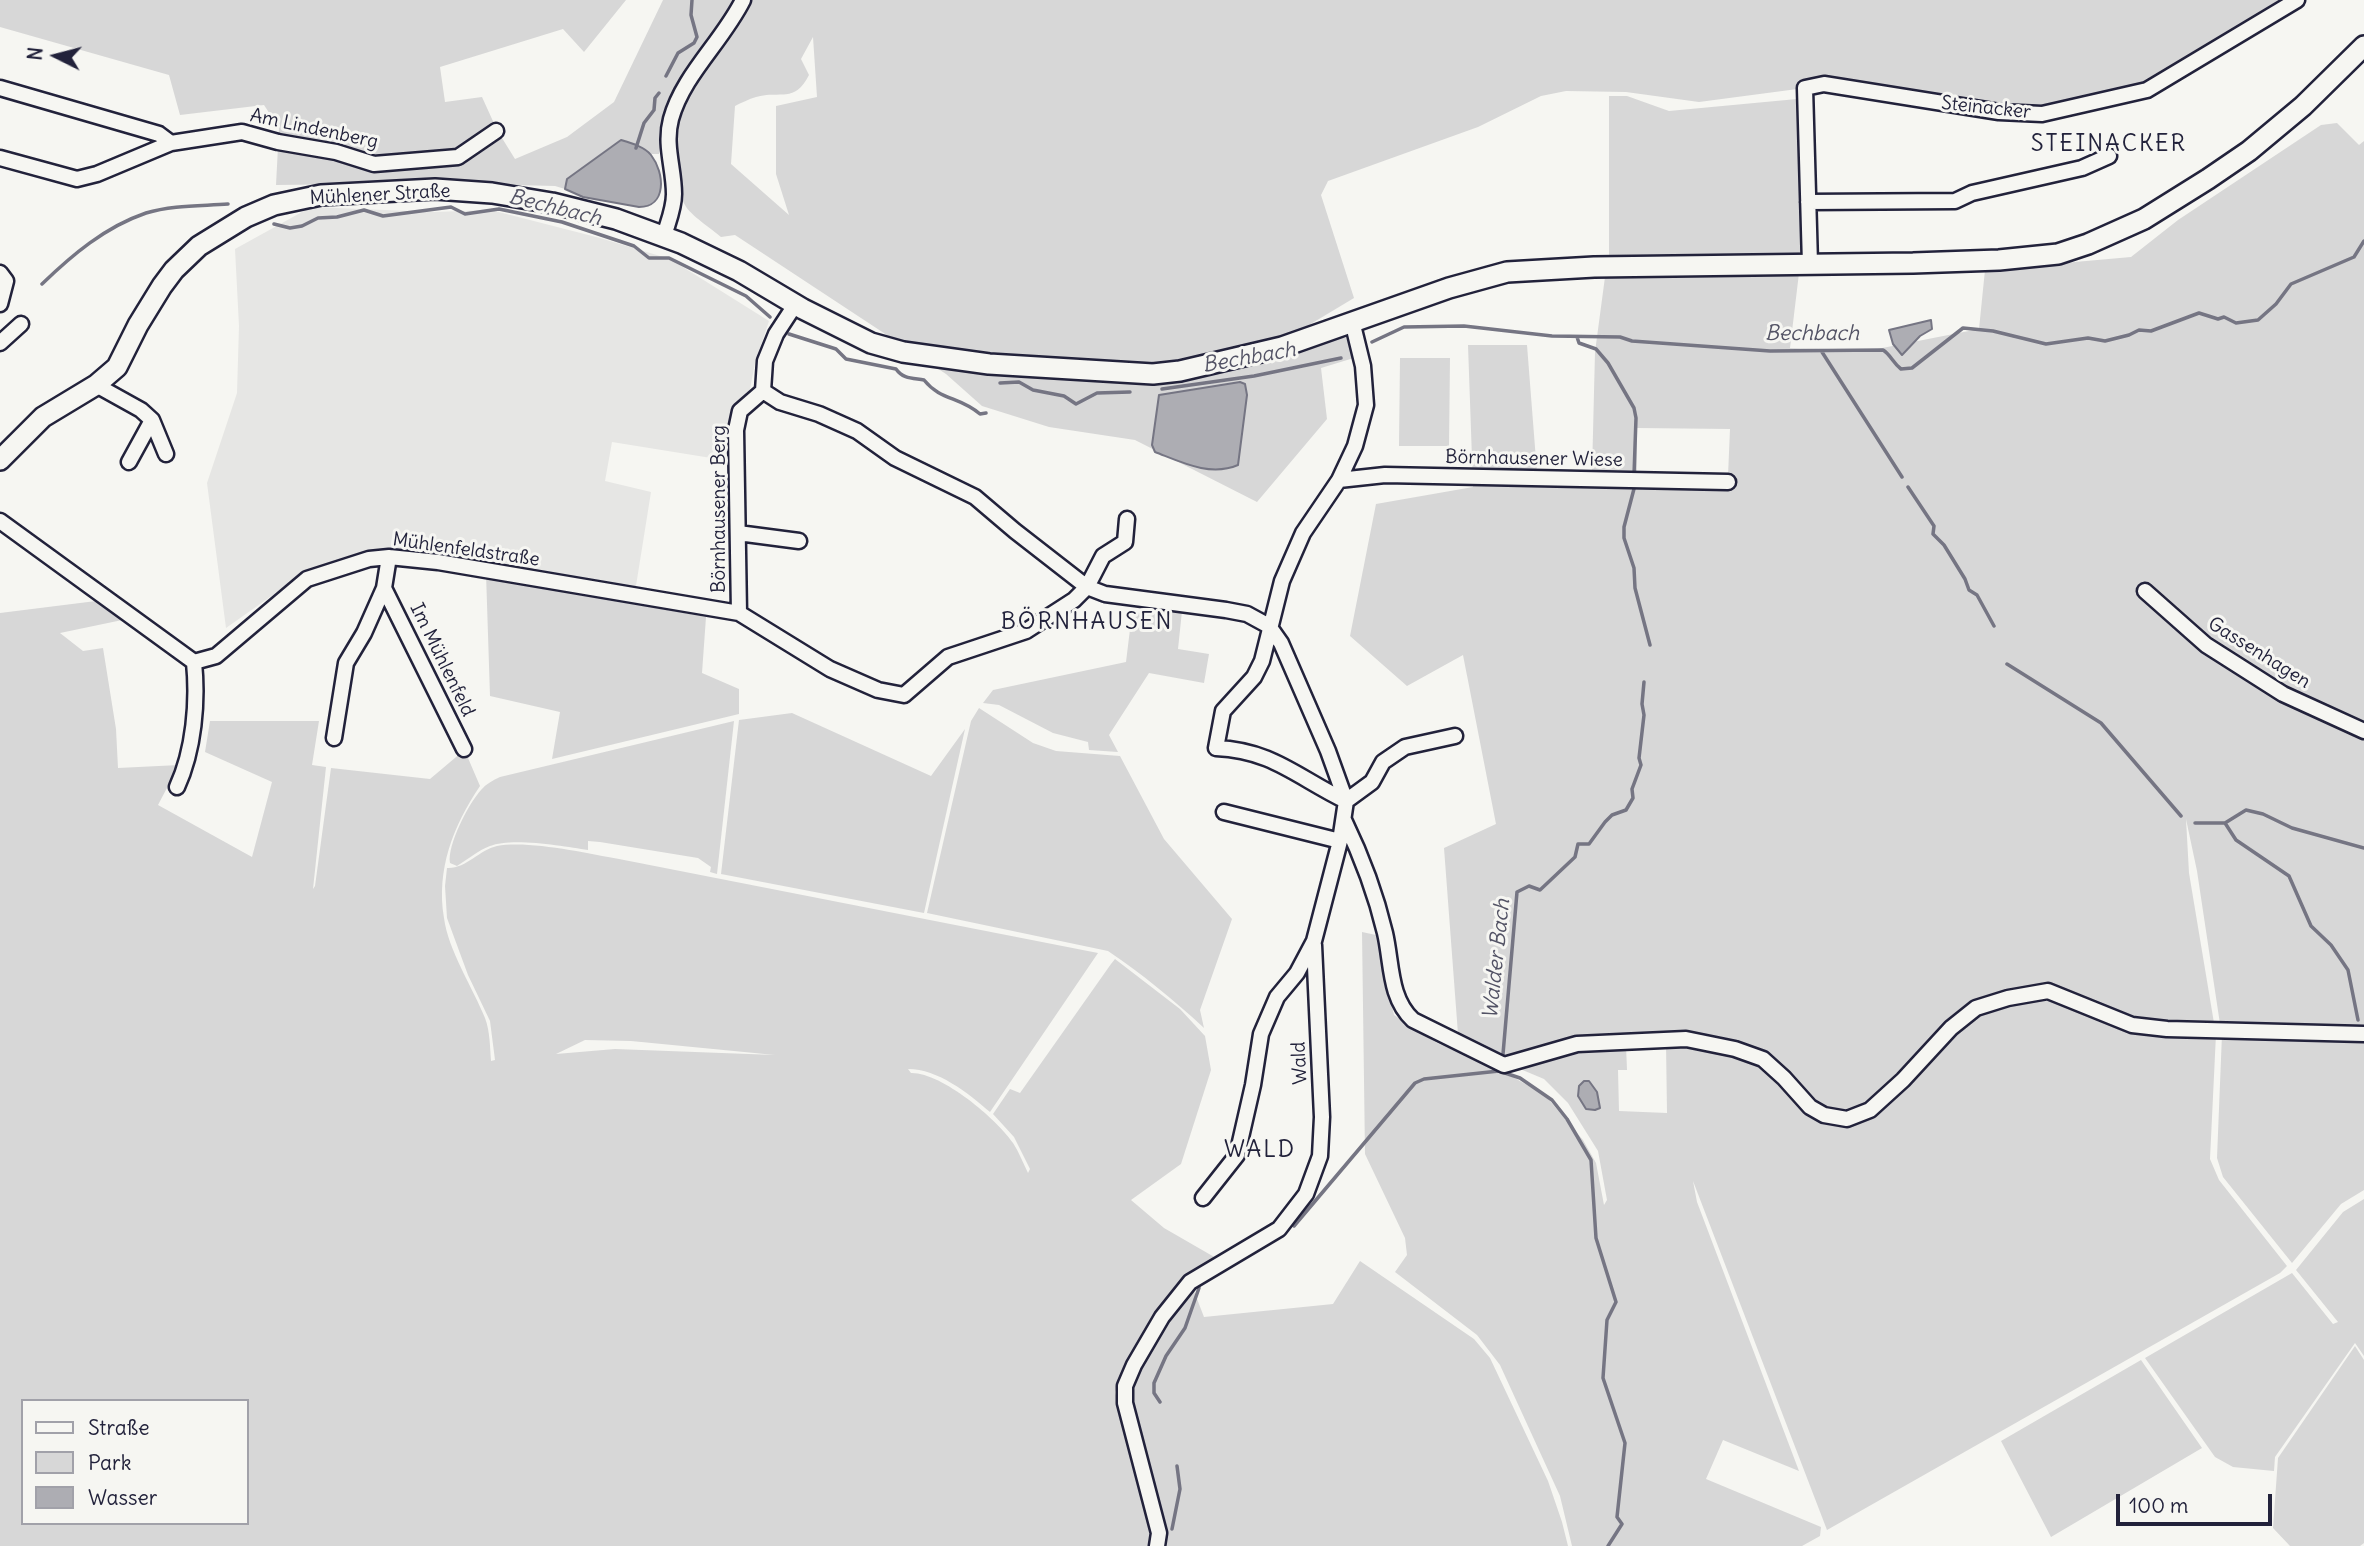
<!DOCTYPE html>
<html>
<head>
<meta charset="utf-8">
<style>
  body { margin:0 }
  #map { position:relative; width:2364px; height:1546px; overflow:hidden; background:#f6f6f2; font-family:Delius,sans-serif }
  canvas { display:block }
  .legend { position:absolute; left:21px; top:1399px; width:228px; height:126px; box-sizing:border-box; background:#f6f6f2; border:2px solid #a1a1a9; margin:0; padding:9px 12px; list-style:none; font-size:21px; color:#22223b }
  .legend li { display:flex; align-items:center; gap:14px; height:35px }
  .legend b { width:35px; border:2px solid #a1a1a9 }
  .north { position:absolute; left:21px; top:21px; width:70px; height:70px; -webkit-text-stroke:5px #f6f6f2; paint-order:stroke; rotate:276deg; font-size:19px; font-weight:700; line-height:28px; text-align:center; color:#22223b }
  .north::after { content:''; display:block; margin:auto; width:24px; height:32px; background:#22223b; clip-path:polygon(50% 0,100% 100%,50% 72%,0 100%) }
  .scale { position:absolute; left:2116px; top:1494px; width:156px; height:32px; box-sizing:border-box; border:4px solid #22223b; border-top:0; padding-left:9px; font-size:21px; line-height:24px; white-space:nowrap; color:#22223b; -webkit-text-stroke:5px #f6f6f2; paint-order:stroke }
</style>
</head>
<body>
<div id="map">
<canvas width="2364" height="1546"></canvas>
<ul class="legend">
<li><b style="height:9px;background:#f6f6f2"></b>Straße</li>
<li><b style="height:19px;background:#d7d7d7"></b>Park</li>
<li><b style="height:19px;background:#adadb3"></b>Wasser</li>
</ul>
<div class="north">N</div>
<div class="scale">100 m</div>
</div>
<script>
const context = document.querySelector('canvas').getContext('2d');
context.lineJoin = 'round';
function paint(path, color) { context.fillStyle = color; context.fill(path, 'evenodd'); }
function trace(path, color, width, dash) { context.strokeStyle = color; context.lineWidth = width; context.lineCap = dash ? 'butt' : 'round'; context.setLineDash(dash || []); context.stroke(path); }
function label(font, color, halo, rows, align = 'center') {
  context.font = font + ' Delius,sans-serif'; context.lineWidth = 6; context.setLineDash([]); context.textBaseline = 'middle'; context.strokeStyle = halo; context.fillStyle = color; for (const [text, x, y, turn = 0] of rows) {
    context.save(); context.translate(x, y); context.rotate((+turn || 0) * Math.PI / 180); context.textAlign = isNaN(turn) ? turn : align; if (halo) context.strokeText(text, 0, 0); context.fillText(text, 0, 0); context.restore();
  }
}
paint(new Path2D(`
  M311 207 434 212 491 210 600 238 670 259 769 321 755 363 736 462 612 442 605 481 651 492 635 592 386 549 304 573 226 628 207 483 237 393 239 326 235 249Z`), '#e6e6e4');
paint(new Path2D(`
  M0 0H626L584 52 563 29 440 67 445 102 482 97 497 130 515 159 567 137 614 102 663 0H738L669 100 663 122 659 154H651L637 146 613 145 567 179 565 189 555 186 438 183 276 185 279 128 264 105 180 115 169 75 0 27Z
  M749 0H2297L2147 90 2042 114 1805 88 1699 102 1626 92 1566 91 1541 96 1478 127 1328 181 1321 195 1354 298 1304 328 1246 346 1324 338H1346L1357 357 1321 368 1327 419 1257 502 1135 440 1049 427 982 406 946 374 735 235 721 237C712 229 690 215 685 205 680 198 680 182 679 174 665 100 710 56 749 0ZM813 37 817 97 776 106V174L789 215 731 164 735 106C741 103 749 99 756 97 781 90 794 104 809 75L801 59Z
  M1609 96H1627L1669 111 1797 99 1804 250 1797 254 1609 255Z
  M2337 123 2359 145 2364 141V1030L2220 1024 2197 871 2186 819 2189 873 2214 1023C2191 1026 2164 1027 2140 1021 2112 1014 2085 996 2056 990 2037 986 2001 991 1982 998 1929 1016 1896 1113 1835 1110 1802 1108 1788 1068 1762 1053 1721 1029 1615 1029 1569 1040 1549 1045 1528 1052 1508 1059L1458 1034 1444 848 1496 824 1463 655 1407 686 1350 636 1376 504 1473 487 1468 345H1527L1537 473H1592L1595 352 1605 277 1799 273 1790 348 1872 350 1979 329 1985 270 2131 257 2178 220 2321 125ZM1637 428 1730 429 1728 476 1637 475Z
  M1400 358H1450L1449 446H1399Z
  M486 573 635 599V604L706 617 702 673 739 689V714L552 759 560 712 490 696Z
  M96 601 127 619 60 633 83 651 103 648 116 729 118 768 179 765 158 805 252 857 272 782 205 752 210 721H319L312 765 326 767 313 889 315 886 331 768 430 779 462 752 468 758 480 786C453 826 436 870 444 918 448 950 473 988 485 1018 490 1031 490 1047 491 1061L495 1060 490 1021 468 975 447 918 445 886 447 868C466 869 479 850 497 846 528 840 586 853 619 859L1098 953 990 1112C968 1093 938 1069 908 1069L911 1073C941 1072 997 1119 1013 1143 1019 1152 1023 1163 1028 1173L1030 1169 1014 1137 993 1114 1010 1089 1020 1093 1111 964 1115 959 1180 1009 1205 1036 1211 1070 1181 1164 1131 1200 1164 1228 1216 1258 1163 1301 1128 1358 1115 1392 1152 1524V1546H0V613ZM585 1040 631 1041 775 1055 615 1049 556 1054ZM23 1401H247V1523H23Z
  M1182 611 1178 649 1209 654 1204 683 1149 673 1109 735 1118 752 1089 750 1088 742 1053 733 999 705 983 703 993 690 1126 662 1132 613Z
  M979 708 1033 743 1056 751 1120 756 1164 839 1232 919 1200 1010 1204 1028C1174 1000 1142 974 1108 951L927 913 971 721Z
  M792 713 931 776 965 729 924 913 721 874 739 720Z
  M734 721 717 874 710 872 711 867 698 858 600 842 588 841V850C564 846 511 837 490 846 479 850 468 859 457 866L450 863C447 845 469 803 481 790 486 784 493 780 500 777Z
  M1362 932 1376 935 1394 1015 1437 1043 1502 1071 1545 1095 1583 1140 1596 1163 1604 1205 1607 1200 1598 1151 1568 1103 1544 1079 1513 1066 1579 1049 1626 1045 1627 1070H1618L1619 1111 1667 1113 1666 1043 1687 1041 1761 1062 1809 1111 1847 1122 1978 1010 2048 995 2132 1028 2216 1034 2210 1159 2219 1180 2287 1266 2280 1273 1827 1530 1693 1181 1697 1202 1799 1471 1723 1440 1706 1479 1821 1527 1820 1536 1802 1546H1572L1560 1496 1500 1365 1477 1335 1395 1272 1407 1255 1405 1238 1365 1154Z
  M2222 1034 2364 1036V1190L2341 1204 2292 1263 2223 1177 2217 1158Z
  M2364 1199V1356L2355 1343 2275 1457 2274 1471 2233 1467 2215 1457 2145 1358 2292 1273 2333 1324 2338 1322 2296 1270 2343 1212Z
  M1360 1261 1474 1339 1490 1358 1548 1481 1562 1522 1568 1546H1163V1519L1140 1446 1129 1391 1133 1372 1192 1286 1204 1317 1333 1304Z
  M2355 1346 2364 1360V1543L2360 1546H2290L2273 1528 2278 1458Z
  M2141 1360 2202 1448 2051 1537 2001 1441Z`), '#d7d7d7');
const water = new Path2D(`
  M621 140C631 143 645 147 651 155 665 173 667 207 639 207L583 197 565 189 567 179Z
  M1931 320 1932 329 1920 336 1902 355 1893 344 1889 330Z
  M1240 382 1245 384 1247 395 1238 465C1210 477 1181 462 1155 452L1152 445 1159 395Z
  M1584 1081H1589L1597 1092 1600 1108 1595 1110 1586 1109 1578 1096 1579 1086Z`);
paint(water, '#adadb3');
trace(water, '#757583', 2);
trace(new Path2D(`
  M666 76 678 53 694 43 697 37 691 15 692 0
  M636 148 644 123 654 110 655 98 659 93
  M274 224 290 228 302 226 318 218 337 217 364 210 383 216 451 207 465 214 499 209 562 222 634 246 649 258H669L746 296 770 317
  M42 284C72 255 105 227 146 213 172 205 201 206 228 204
  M789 334 836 349 846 359 896 369C903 379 912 378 924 380 941 401 959 396 980 414L986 413
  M1577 337 1579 343 1596 349 1608 363 1634 408 1636 418 1634 475
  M1372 342 1404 327 1464 326 1552 336 1620 337 1632 341 1770 351 1883 350C1891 355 1892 362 1901 369L1912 368 1963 328 1993 331 2046 344 2088 338 2105 341 2129 335 2139 330 2151 331 2199 313 2218 319 2224 317 2236 323 2258 320 2276 304 2291 284 2354 257 2364 241
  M1822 352 1902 477
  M1000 383 1019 382 1033 390 1064 396 1076 404 1097 393 1130 392
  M1162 389 1254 376 1341 358
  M1635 485 1624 527V538L1634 568 1635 588 1650 645
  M1908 487 1934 526 1933 534 1944 545 1965 579 1969 590 1977 595 1994 626
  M2007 664 2101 723 2181 816
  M2195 823H2225L2246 810 2263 814 2292 828 2364 848
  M2225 823 2236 840 2289 876 2311 926 2331 945 2348 970 2358 1020
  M1503 1054 1517 892 1529 886 1540 890 1575 857 1578 844H1589L1605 822 1612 815 1626 810 1633 798 1632 789 1641 765 1639 758 1644 715 1642 704 1644 682
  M1294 1226 1415 1083 1424 1079 1499 1071 1520 1078 1552 1100 1567 1119 1591 1160 1596 1238 1616 1302 1607 1320 1603 1378 1625 1443 1617 1517 1622 1524 1608 1546
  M1160 1402 1154 1393V1383L1166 1356 1185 1328 1199 1288
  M1172 1529 1180 1489 1177 1466`), '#757583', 3.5);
const minor = new Path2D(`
  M0 88 159 134 171 143
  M0 158 77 179 97 174 171 143 242 132 278 142 336 152 374 164 458 157 496 131
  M1808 202 1955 201 1972 193 2082 168 2109 156
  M664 236C668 222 674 209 674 194 674 168 664 145 671 119 683 75 722 42 743 0
  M1810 264 1805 88 1824 84 1999 112 2042 114 2147 90 2297 0
  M0 273 6 281 0 304
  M795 305 776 334 765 361 763 391 780 402 819 414 857 431 895 458 975 497 1015 531 1087 587 1105 594 1226 610 1247 614 1269 626 1281 643 1328 751 1346 801 1340 841 1314 941 1297 973 1277 997 1261 1034 1253 1085 1237 1155 1203 1198
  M1352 321 1363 366 1366 405 1355 446 1339 480 1303 533 1282 581 1262 661 1254 677 1223 711 1216 748C1272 750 1298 778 1346 801L1372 782 1383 762 1405 747 1455 736
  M0 343 21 324
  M96 385 141 410 152 420 166 454
  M129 462 152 420
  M1339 480 1385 475 1728 482
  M0 521 194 662 216 656 307 579 369 559 389 557 438 562 739 613 830 669 878 690 904 695 948 657 1026 631 1074 600 1087 587 1103 556 1125 542 1127 519
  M738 533 799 541
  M389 557 384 588 464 749
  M2145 591 2206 645 2283 694 2364 731
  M739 613 736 430 740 411 763 391
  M334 738 346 663 364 633 384 588
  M177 787C194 750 198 702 194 662
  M1224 812 1340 841
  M1344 820C1361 855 1376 895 1385 933 1392 963 1389 998 1413 1020L1504 1065 1577 1044 1686 1039 1735 1049 1763 1059 1784 1078 1810 1107 1824 1115 1847 1119 1870 1110 1903 1080 1951 1028 1976 1008 2008 998 2048 991 2132 1025 2167 1029 2364 1034
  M1157 1546 1159 1533 1125 1403V1386L1134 1365 1162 1317 1190 1282 1279 1229 1306 1194 1320 1156 1322 1117 1314 945`);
const major = new Path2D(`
  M0 460 43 417 96 385 117 367 138 325 162 286 174 270 199 246 246 217 274 205 321 195 435 189 492 193 552 203 616 219 681 243 739 271 803 309 871 343 903 352 989 364 1153 374 1180 371 1282 347 1449 288 1507 272 1594 267 1913 263 1999 260 2058 254 2088 244 2144 219 2208 179 2249 151 2303 106 2364 46`);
trace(minor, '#22223b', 19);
trace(major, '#22223b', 24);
trace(minor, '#f6f6f2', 14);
trace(major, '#f6f6f2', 19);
label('19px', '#22223b', '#f6f6f2', [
  ["Steinacker",1986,108,6],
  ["Am Lindenberg",314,129,12],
  ["Mühlener Straße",380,195,-3],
  ["Börnhausener Wiese",1534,459,1],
  ["Börnhausener Berg",720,509,-90],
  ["Mühlenfeldstraße",466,550,8],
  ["Gassenhagen",2259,653,32],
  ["Im Mühlenfeld",442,660,64],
  ["Wald",1300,1063,-93]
]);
label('italic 21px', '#535365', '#f6f6f2', [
  ["Bechbach",555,208,14],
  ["Bechbach",1812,334],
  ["Bechbach",1249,358,-10],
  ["Walder Bach",1497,959,-84]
]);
context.letterSpacing = '2px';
label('23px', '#22223b', '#f6f6f2', [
  ["STEINACKER",2109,144],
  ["BÖRNHAUSEN",1087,622],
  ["WALD",1260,1150]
]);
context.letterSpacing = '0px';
</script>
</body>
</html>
